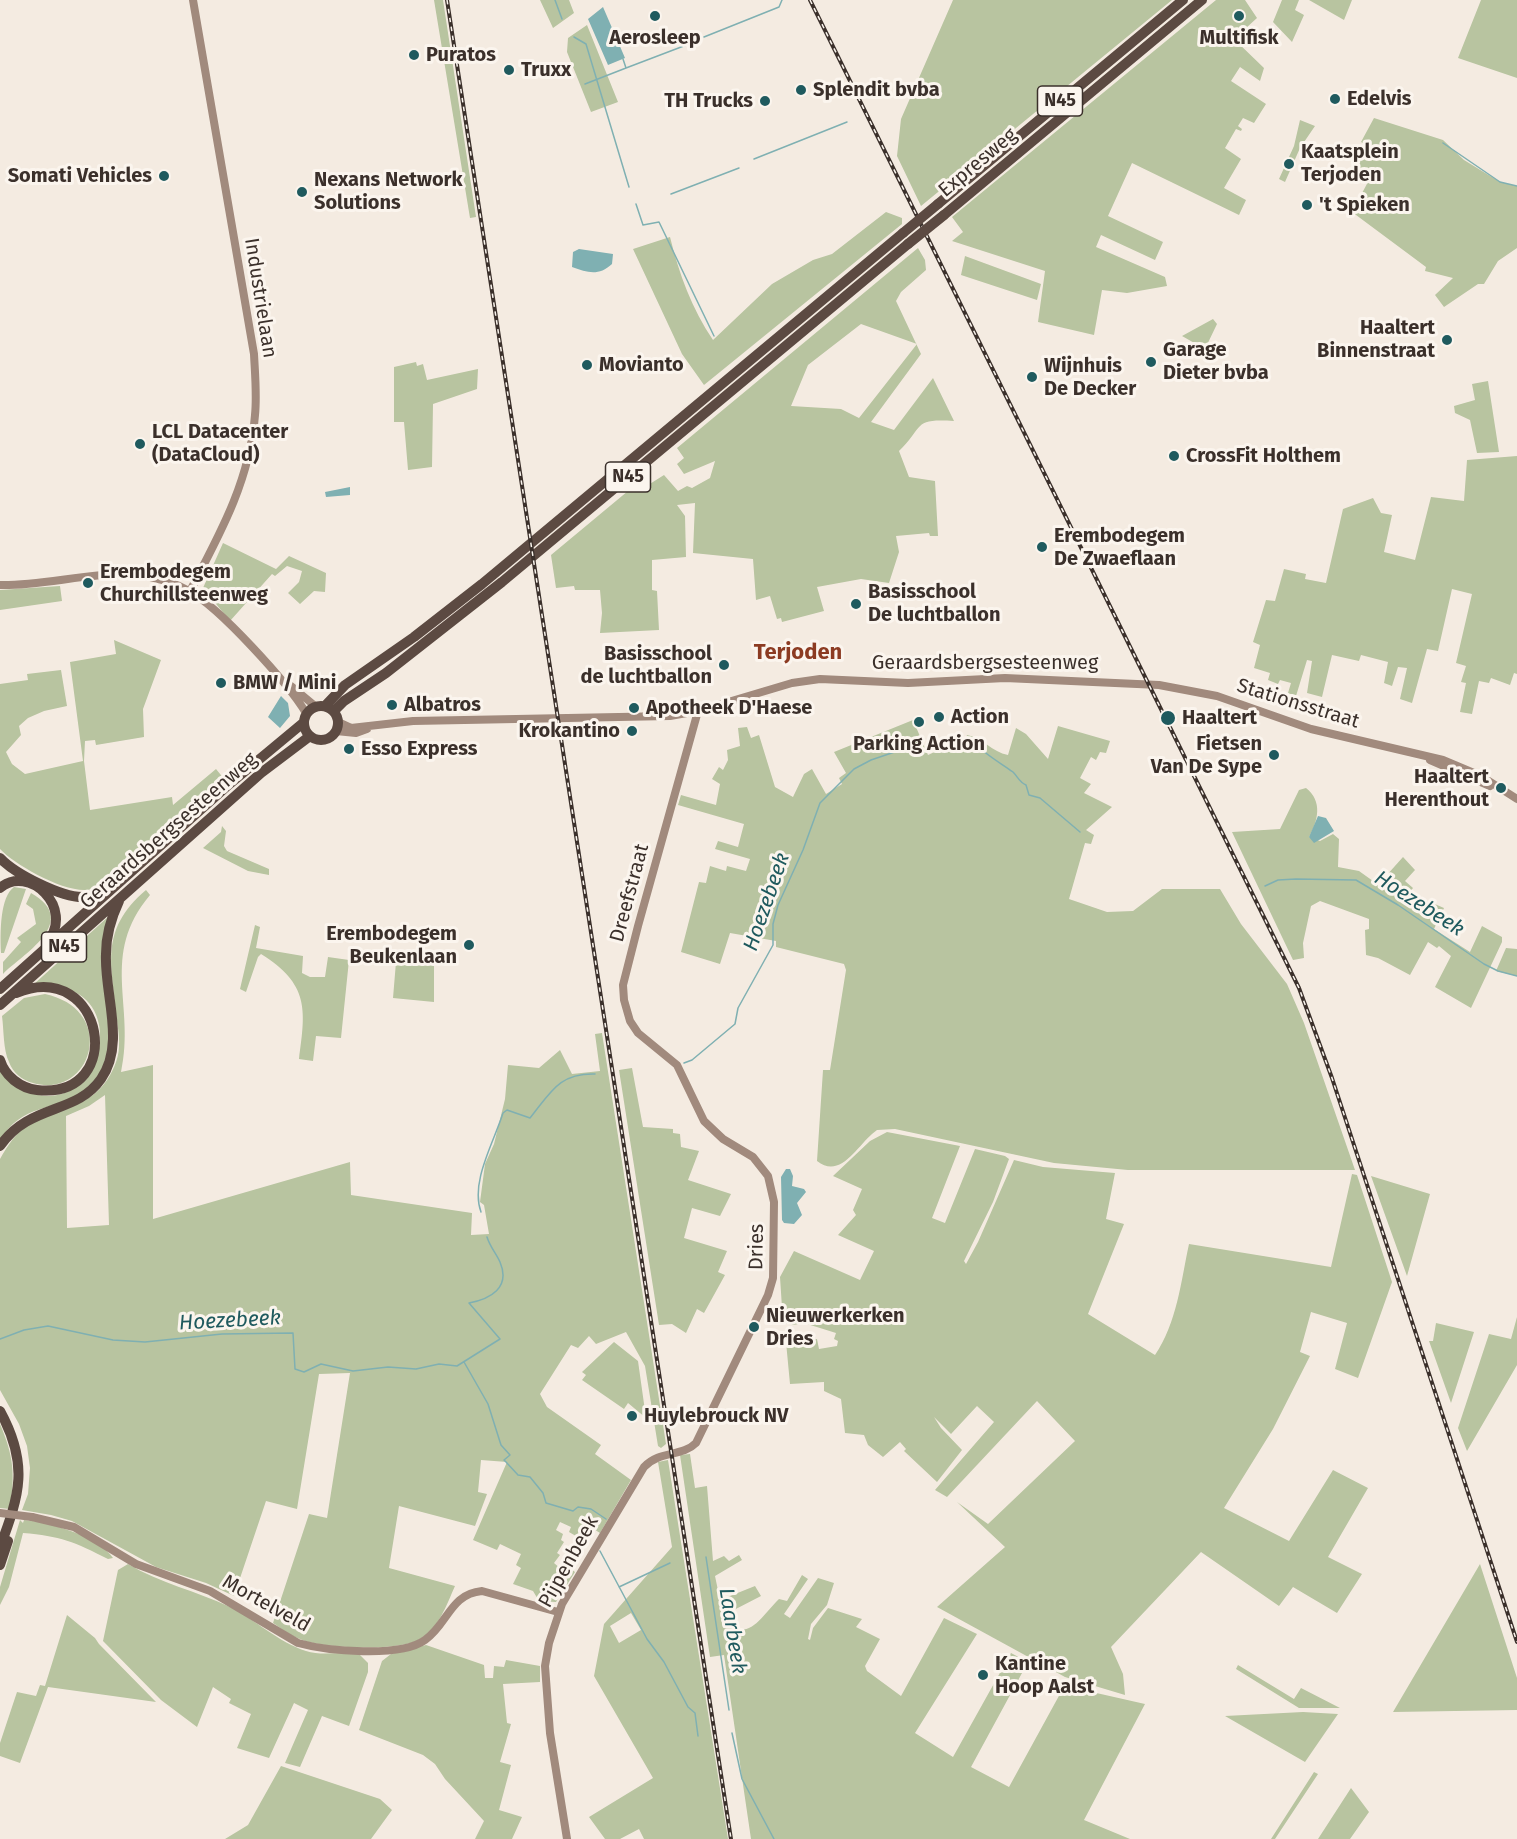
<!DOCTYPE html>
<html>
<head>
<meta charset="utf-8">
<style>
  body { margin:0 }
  canvas { display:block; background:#f4ebe1 }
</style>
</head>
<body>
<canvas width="1517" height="1839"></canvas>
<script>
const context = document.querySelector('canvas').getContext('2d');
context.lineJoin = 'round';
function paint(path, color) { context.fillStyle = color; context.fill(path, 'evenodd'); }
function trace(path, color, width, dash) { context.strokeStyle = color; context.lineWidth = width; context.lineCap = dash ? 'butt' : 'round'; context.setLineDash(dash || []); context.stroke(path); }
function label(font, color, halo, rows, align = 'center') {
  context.font = font + ' "Fira Sans",sans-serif'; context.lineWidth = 6; context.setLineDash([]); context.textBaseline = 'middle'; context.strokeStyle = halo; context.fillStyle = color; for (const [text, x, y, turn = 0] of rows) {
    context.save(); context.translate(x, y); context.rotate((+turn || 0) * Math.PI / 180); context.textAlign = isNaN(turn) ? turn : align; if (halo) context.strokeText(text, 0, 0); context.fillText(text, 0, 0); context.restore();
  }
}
paint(new Path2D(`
  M434 0H443L476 217 470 218Z
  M540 0H569L574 13 553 28Z
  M953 0H1172L921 206 897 156 901 119Z
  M1216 0H1245L1257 18 1234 39 1264 68 1260 81 1240 67 1231 81 1266 104 1254 123 1243 118 1238 126 1242 129 1241 131 1236 129 1225 148 1241 159 1224 188 1246 200 1239 215 1132 163 1108 216 1163 242 1155 260 1101 235 1096 247 1165 277 1167 286 1127 293 1102 290 1094 335 1038 322 1045 271 952 241 963 232 952 217Z
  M1282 0H1299L1295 10 1304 15 1292 42 1273 22Z
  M1309 0H1352L1344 20Z
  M1481 0H1517V78L1458 58Z
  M587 25 618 102 591 112 567 52 568 38Z
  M1374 118 1443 140 1464 160 1500 182 1517 186V248L1498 261 1484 284H1478L1444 307 1435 295 1453 278 1425 271 1426 267 1352 212 1369 180 1350 171 1361 153 1370 157 1373 149 1361 142Z
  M1300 120 1315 126 1300 148 1285 182 1279 179 1294 146Z
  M886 212 902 218V224L704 385 682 354 633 249 670 237C679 274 692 309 713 340L772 284 813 260 832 254Z
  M918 248 925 260 926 270 901 292 896 301 921 354 871 422 894 430 933 378 954 421C912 418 924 427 899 451L909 477 935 481 938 536H930L929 533 896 536 899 552 889 583 861 579 817 587 824 611 782 622 781 618 777 619 770 596 756 600 753 559 693 553 695 503 677 505 685 516 686 557 652 560V590L657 591 659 630 600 633 602 613 600 590H575L574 586 556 588 551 555 640 481 645 487 664 475 678 491 687 486 692 488 710 478 715 461 684 474 677 464 684 458 677 448ZM861 324 917 344 859 418 841 409 791 406 808 365Z
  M965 256 1041 284 1037 300 961 275Z
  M1213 319 1217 324 1205 349 1182 336Z
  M416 362 417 366 423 364 427 380 478 369 477 389 433 404 432 467 408 470 404 422H394V367Z
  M1488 381 1499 452 1477 453 1470 420 1455 413 1454 406 1475 400 1472 384Z
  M1517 456V674L1514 673 1510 685 1491 678 1489 683 1479 681 1472 714 1460 712 1466 683 1461 682 1466 666 1456 663 1472 594 1452 589 1438 651 1427 649 1412 703 1400 699 1407 668 1398 667 1392 686 1384 683 1388 662 1361 655 1359 661 1332 655 1322 697 1307 693 1312 661 1307 660 1296 696 1288 693 1291 683 1280 680 1278 684 1268 680 1270 673 1254 668 1260 645 1253 642 1266 600 1275 601 1284 569 1306 574 1305 579 1326 583 1343 509 1373 498 1381 513 1392 515 1384 552 1415 560 1431 497 1464 501 1467 460Z
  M223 543 276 569 289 556 326 573 325 592 314 591 300 604 288 593 299 582 302 571 287 566 275 576 272 574 230 621 203 588Z
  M60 586 62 601 0 610V590Z
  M114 640 161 660 143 709 144 737 96 745 95 740 85 741 84 761 90 810 172 797 173 805 216 769 225 780 108 880C103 883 97 888 92 889 69 896 15 865 0 849V684L28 680 27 674 61 670 67 706 44 711 28 718 19 726 21 735 6 752 12 764 25 774 83 761 70 662 116 654Z
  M913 720 928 755 954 743 958 746 965 741 967 735C983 738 992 752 1008 755L1016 728 1026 734 1048 759 1058 726 1110 741 1106 753 1100 752 1096 760 1091 757 1080 778 1091 784 1084 793 1112 807 1086 830 1094 835 1091 844 1085 843 1069 899 1107 912 1133 911 1162 889H1220L1241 924 1287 984 1304 1023 1355 1170H1128L1054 1163 895 1129 877 1130 872 1134C856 1148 840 1179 817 1161L823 1070H830L846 970 844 964 776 947V941L730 933 720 964 681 952 699 882 706 883 710 866 726 871 727 866 746 871 750 859 715 849 718 841 738 847 744 824 678 805 681 795 716 805 720 784 712 779 719 767 723 770 728 760 727 750 740 746 738 728 747 727 751 738 759 735 775 787 793 797 804 774 812 769 826 794 842 784 839 778 846 773 834 752Z
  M1306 788C1323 801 1318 821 1309 837L1320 841 1333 834 1339 839 1338 867 1359 871 1373 881 1383 875 1386 876 1403 857 1415 870 1405 881 1413 888 1409 893 1444 908 1434 929 1470 952 1482 926 1502 937V942L1471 1008 1435 987 1451 956 1439 946 1437 948 1428 942 1410 975 1378 958 1366 955 1365 930 1369 929V919L1320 901 1311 906 1303 943 1304 958 1293 960 1232 832 1280 829 1299 790Z
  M222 826 226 831 224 846 227 851 269 869V875L248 871 203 848 221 832Z
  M14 887 26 889 4 953H1C0 932 0 897 14 887Z
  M146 890 150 895C99 956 136 1005 121 1072L153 1065V1219L350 1162 351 1195 472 1213 471 1235 489 1234 484 1205 480 1202 485 1164 494 1144 505 1099 508 1065 539 1068 560 1050 572 1074 600 1071 595 1034 602 1033 666 1444 661 1448 658 1446 645 1366 626 1332 596 1344 589 1336 578 1348 571 1345 540 1394 547 1407 601 1445 595 1454 631 1480 600 1533 589 1526 581 1539 569 1532 571 1527 560 1522 556 1530 563 1534 561 1540 564 1542 557 1553 560 1555 554 1563 561 1569 564 1564 575 1572 556 1602 539 1601 533 1591 513 1584 521 1568 516 1565 521 1554 500 1544 497 1550 473 1540 507 1462 481 1460 478 1492 487 1494 475 1526 399 1506 389 1568 455 1586C446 1606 439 1628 420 1639 398 1652 329 1648 305 1641 293 1637 283 1630 273 1623L309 1514 327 1518 350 1373 319 1374 297 1509 266 1501 234 1596 206 1583 156 1567 72 1521 51 1515 22 1510 28 1494 30 1468 27 1446 19 1424 0 1390V1159C8 1145 16 1132 30 1124 66 1104 99 1108 116 1062 121 1049 119 1034 117 1021 112 965 98 931 146 890ZM105 1095 109 1225 67 1228 66 1116 89 1106Z
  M31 893C82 922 21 955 3 974V962L21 942 17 938 36 924 33 909 26 904Z
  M109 916C107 928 102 941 102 953 100 998 128 1060 82 1092 52 1112 23 1103 0 1140V1069C10 1076 26 1092 38 1095 99 1107 125 1010 70 990 59 986 45 987 33 985Z
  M255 925 260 927 256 948 303 956 302 973 310 977H325L328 957 349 960 341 1038 316 1036 313 1061 299 1059C306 1009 309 984 261 954L258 957 246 992 240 989Z
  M1506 948 1517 949V976L1496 971Z
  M396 962 434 965V1002L393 998Z
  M45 994C119 1010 92 1100 33 1083 22 1080 13 1073 9 1062 3 1049 4 1031 2 1016L24 998Z
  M632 1068 643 1127 673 1129V1133L680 1134 681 1147 699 1151 688 1180 731 1194 720 1216 692 1208 684 1238 727 1251 718 1272 725 1275 704 1313 697 1309 686 1333 672 1324 659 1325 619 1070Z
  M887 1132 960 1146 932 1218 945 1223 975 1149 1005 1156 1009 1159 993 1202 964 1261 966 1264 978 1242 1014 1160 1043 1167 1115 1173 1106 1219 1124 1224 1088 1314 1155 1355C1177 1323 1181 1281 1189 1244L1331 1267 1352 1174 1357 1175 1392 1282 1358 1378 1335 1369 1347 1323 1311 1312 1300 1352 1310 1356 1273 1429 1224 1508 1289 1541 1333 1470 1368 1488 1328 1557 1362 1574 1337 1613 1293 1587 1279 1606 1201 1552 1111 1647 1123 1674 1125 1695 1065 1677 937 1607 1005 1547 957 1502 988 1524 1075 1441 1037 1401 947 1497 935 1490 994 1422 977 1406 951 1434 934 1417 941 1428 962 1450 937 1482 904 1451 906 1449 900 1442 883 1457 868 1445 864 1435 845 1433 841 1399 824 1391V1382L790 1384 786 1342 817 1339 819 1349 837 1346 838 1341 834 1339 836 1333 804 1323 793 1325 783 1323 780 1277 794 1251 860 1280 874 1251 838 1235 856 1215 853 1210 862 1189 833 1176 870 1141Z
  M1371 1176 1430 1194 1407 1276Z
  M1517 1317V1365L1467 1451 1458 1428 1489 1334 1511 1339Z
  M1436 1323 1474 1332 1451 1403 1429 1341H1433Z
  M614 1342 638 1361 646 1418 628 1403 624 1409 582 1380 586 1375 582 1372Z
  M0 1424C14 1457 15 1474 10 1509L0 1508Z
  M690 1454 695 1488 707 1486 713 1561 724 1556 729 1561 739 1555 742 1560 715 1576 720 1600 755 1586 761 1596 730 1612 726 1624C750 1642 763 1614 779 1599L787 1601 802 1575 808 1579 784 1614 790 1618 818 1578 834 1583 827 1605 811 1624 808 1639 810 1640 813 1628 828 1608 862 1619 856 1627 880 1639 865 1666 867 1671 901 1696 944 1618 977 1634 915 1733 953 1757 1011 1653 1028 1662 971 1767 1009 1787 1066 1683 1092 1692 1145 1704 1084 1820 1130 1839H751L724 1655 710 1657 680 1455Z
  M668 1460 728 1839H644L639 1829 620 1839H605L589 1817 653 1778 594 1676 604 1624 672 1547 658 1462ZM631 1613 641 1630 619 1643 610 1626Z
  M20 1520 23 1523 24 1520C48 1522 99 1536 113 1558L108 1559C75 1542 60 1536 23 1533L9 1587 0 1605V1587Z
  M128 1564C160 1583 196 1591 230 1607 256 1620 278 1642 306 1651 324 1657 343 1650 360 1655L368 1663V1672L349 1726 322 1716 300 1767 285 1763 308 1710 294 1703 269 1758 237 1748 251 1714 229 1703 231 1699 213 1687 197 1727 161 1700 103 1641 118 1570Z
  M1480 1564 1517 1678V1710L1393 1712Z
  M67 1615 95 1638 99 1644 156 1702 48 1687 20 1763 0 1756V1743L17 1692 36 1696 40 1685 45 1686Z
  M426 1645 484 1665 485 1678H493L494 1666 504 1667 506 1660 540 1666V1682L503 1684 507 1723 511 1724 500 1762 511 1765 499 1810 522 1817 512 1839H475L484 1821 445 1779 435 1764 423 1755 359 1730 382 1661 391 1654Z
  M1238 1665 1294 1699 1301 1688 1340 1708H1299L1236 1669Z
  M1303 1712 1338 1714 1305 1762 1225 1716Z
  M281 1766 380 1799 392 1810 371 1839H225L248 1825Z
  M1314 1772 1318 1774 1275 1839H1271Z
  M1351 1788 1369 1812 1350 1839H1318Z`), '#b8c4a0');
paint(new Path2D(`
  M603 7 625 58 608 65 588 19Z
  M579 249 613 254 612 264C599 276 588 273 572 267L573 252Z
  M350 487V495L326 497 325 492Z
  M281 696 288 703 290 716 280 728 268 717Z
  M1318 816 1326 818 1334 831 1314 843 1309 837Z
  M786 1169H790L793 1176 792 1186 804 1189 806 1192 797 1203 802 1215 794 1224 784 1223 782 1220 781 1177Z`), '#7fb0b2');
trace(new Path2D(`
  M555 0 562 19
  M574 37 586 44 629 187
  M704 37 779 7 782 0
  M623 59 626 68 689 44
  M585 84 626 68
  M1443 143 1500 182 1517 186
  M754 159 847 122
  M671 194 739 168
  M636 204 643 225 659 222 714 336
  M981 749C991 758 1002 764 1013 772 1018 777 1019 782 1026 785L1029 795 1040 798 1080 832
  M1265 886 1278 880 1296 879 1356 880 1398 905 1484 964 1498 971 1517 976
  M684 1063 692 1060 735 1024 738 1008 773 945V924L778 905 803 850 820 803 854 769 871 760 918 744
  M481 1212C470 1182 494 1142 503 1113L507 1110 530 1118C551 1092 559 1073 595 1074
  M0 1339 24 1330 48 1326 113 1340 145 1342 222 1334 293 1333 295 1369 304 1372 321 1364 353 1371 388 1367 416 1369 439 1364 457 1366 500 1339 469 1303C490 1299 511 1288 500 1262 496 1253 490 1247 487 1237
  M464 1362 488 1404 501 1445 510 1455 504 1460 506 1462 518 1475 530 1477 543 1493 546 1503 573 1511 578 1507 591 1509 606 1519
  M600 1551 647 1639 664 1662 688 1707 695 1713 698 1736
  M706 1557 729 1710
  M619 1587 670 1563
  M732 1733 742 1779 774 1839`), '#7fb0b2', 1.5);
trace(new Path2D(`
  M0 585C46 586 91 571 137 575 155 577 173 582 189 591 219 607 288 683 306 713
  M190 591C220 534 250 480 255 415 257 395 255 374 254 354L193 0
  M291 686 315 706
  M338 722 351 728 413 721 670 716 698 711 792 683 820 679 908 683 1005 678 1159 685 1217 696 1311 729 1443 760 1481 776 1517 799
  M336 731 356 733 367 729
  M1430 760 1490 786
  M32 1517 74 1527 136 1564 210 1591 298 1643C327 1651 400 1658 425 1640 448 1624 450 1594 482 1591L558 1612
  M567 1839 550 1733 545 1666 549 1643 562 1604 644 1467C660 1450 682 1457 696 1443L768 1295 773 1278 774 1202 768 1176 753 1157 723 1139 704 1121 677 1065 638 1033 630 1021 624 1000 623 985 638 926 698 711`), '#a18a7d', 8);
trace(new Path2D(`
  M938 204 1183 0
  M944 215 1202 0
  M304 723a17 17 0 1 1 34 0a17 17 0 1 1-34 0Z
  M325 706 345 685 414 637 482 584 903 233
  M334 711 344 701 386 673 502 582 908 244
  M0 858C15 874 62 898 84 897 93 896 102 892 110 887
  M0 888C28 864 76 907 47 943
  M0 989 226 787 303 723
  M0 1005 261 773 310 736
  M0 1060C5 1076 20 1088 37 1090 128 1100 105 957 16 993
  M0 1146C30 1103 76 1115 101 1079 126 1043 104 994 106 954 106 935 111 918 119 901
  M0 1411C29 1464 20 1494 0 1547
  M0 1565 8 1541`), '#5c4a42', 10);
const rail = new Path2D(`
  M447 0 731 1839
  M810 0 1299 988 1332 1078 1517 1642`);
trace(rail, '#3b302b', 4);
trace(rail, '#fbf5ee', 1.5, [4.5]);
trace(new Path2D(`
  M0 1513 32 1517`), '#a18a7d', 8);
trace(new Path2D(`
  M903 233 938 204
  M908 244 944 215`), '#5c4a42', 10);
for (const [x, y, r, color] of [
  [655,16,6,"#1f5a5e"],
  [1239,16,6,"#1f5a5e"],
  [414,55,6,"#1f5a5e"],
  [509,70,6,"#1f5a5e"],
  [801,90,6,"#1f5a5e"],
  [1335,99,6,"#1f5a5e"],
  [765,101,6,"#1f5a5e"],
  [1289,164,6,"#1f5a5e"],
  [164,176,6,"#1f5a5e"],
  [302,192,6,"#1f5a5e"],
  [1307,205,6,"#1f5a5e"],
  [1447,340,6,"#1f5a5e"],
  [1151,362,6,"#1f5a5e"],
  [587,365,6,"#1f5a5e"],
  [1032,377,6,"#1f5a5e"],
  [140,444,6,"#1f5a5e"],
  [1174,456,6,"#1f5a5e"],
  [1042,547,6,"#1f5a5e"],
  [88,583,6,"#1f5a5e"],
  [856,604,6,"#1f5a5e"],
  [724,665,6,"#1f5a5e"],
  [221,683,6,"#1f5a5e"],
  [392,705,6,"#1f5a5e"],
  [634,708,6,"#1f5a5e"],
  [939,717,6,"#1f5a5e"],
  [1168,718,8,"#1f5a5e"],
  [919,722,6,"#1f5a5e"],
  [632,731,6,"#1f5a5e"],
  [349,749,6,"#1f5a5e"],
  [1274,755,6,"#1f5a5e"],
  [1501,788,6,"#1f5a5e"],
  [469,945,6,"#1f5a5e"],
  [754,1327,6,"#1f5a5e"],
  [632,1416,6,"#1f5a5e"],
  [983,1675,6,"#1f5a5e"]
]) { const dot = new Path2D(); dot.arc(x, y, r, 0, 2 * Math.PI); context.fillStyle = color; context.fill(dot); trace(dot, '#fbf5ee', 2); }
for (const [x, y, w] of [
  [1060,101,45],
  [628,477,45],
  [64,947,45]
]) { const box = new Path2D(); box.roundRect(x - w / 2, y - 15, w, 30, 4.5); context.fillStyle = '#fbf5ee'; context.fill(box); trace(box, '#3b302b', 1.5); }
label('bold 18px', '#3b302b', null, [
  ["N45",1060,101],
  ["N45",628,477],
  ["N45",64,947]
]);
label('bold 20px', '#3b302b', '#fbf5ee', [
  ["Aerosleep",655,38,"center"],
  ["Multifisk",1239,38,"center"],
  ["Puratos",426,55],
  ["Truxx",521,70],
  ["Splendit bvba",813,90],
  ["Edelvis",1347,99],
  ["TH Trucks",753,101,"right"],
  ["Kaatsplein",1301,152],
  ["Terjoden",1301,175],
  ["Somati Vehicles",152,176,"right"],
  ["Nexans Network",314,180],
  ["Solutions",314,203],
  ["'t Spieken",1319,205],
  ["Haaltert",1435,328,"right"],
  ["Binnenstraat",1435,351,"right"],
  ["Garage",1163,350],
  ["Dieter bvba",1163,373],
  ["Movianto",599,365],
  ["Wijnhuis",1044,366],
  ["De Decker",1044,389],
  ["LCL Datacenter",152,432],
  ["(DataCloud)",152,455],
  ["CrossFit Holthem",1186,456],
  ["Erembodegem",1054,536],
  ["De Zwaeflaan",1054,559],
  ["Erembodegem",100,572],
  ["Churchillsteenweg",100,595],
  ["Basisschool",868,592],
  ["De luchtballon",868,615],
  ["Basisschool",712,654,"right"],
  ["de luchtballon",712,677,"right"],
  ["BMW / Mini",233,683],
  ["Albatros",404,705],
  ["Apotheek D'Haese",646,708],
  ["Action",951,717],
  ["Haaltert",1182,718],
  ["Krokantino",620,731,"right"],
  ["Parking Action",919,744,"center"],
  ["Fietsen",1262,744,"right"],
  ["Van De Sype",1262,767,"right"],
  ["Esso Express",361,749],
  ["Haaltert",1489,777,"right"],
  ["Herenthout",1489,800,"right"],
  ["Erembodegem",457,934,"right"],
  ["Beukenlaan",457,957,"right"],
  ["Nieuwerkerken",766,1316],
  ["Dries",766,1339],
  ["Huylebrouck NV",644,1416],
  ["Kantine",995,1664],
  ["Hoop Aalst",995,1687]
], 'left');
label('20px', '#3b302b', '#fbf5ee', [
  ["Expresweg",978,163,-40],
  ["Industrielaan",260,298,81],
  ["Geraardsbergsesteenweg",985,663],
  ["Stationsstraat",1298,704,17],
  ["Geraardsbergsesteenweg",169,831,-41],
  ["Dreefstraat",630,893,-75],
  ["Dries",757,1247,-89],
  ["Pijpenbeek",569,1562,-61],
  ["Mortelveld",266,1604,29]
]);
label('italic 21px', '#1f5a5e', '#fbf5ee', [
  ["Hoezebeek",767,902,-71],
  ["Hoezebeek",1419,904,33],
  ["Hoezebeek",230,1321,-3],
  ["Laarbeek",732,1631,81]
]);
label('bold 22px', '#8c3b22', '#fbf5ee', [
  ["Terjoden",798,653]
]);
</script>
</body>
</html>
